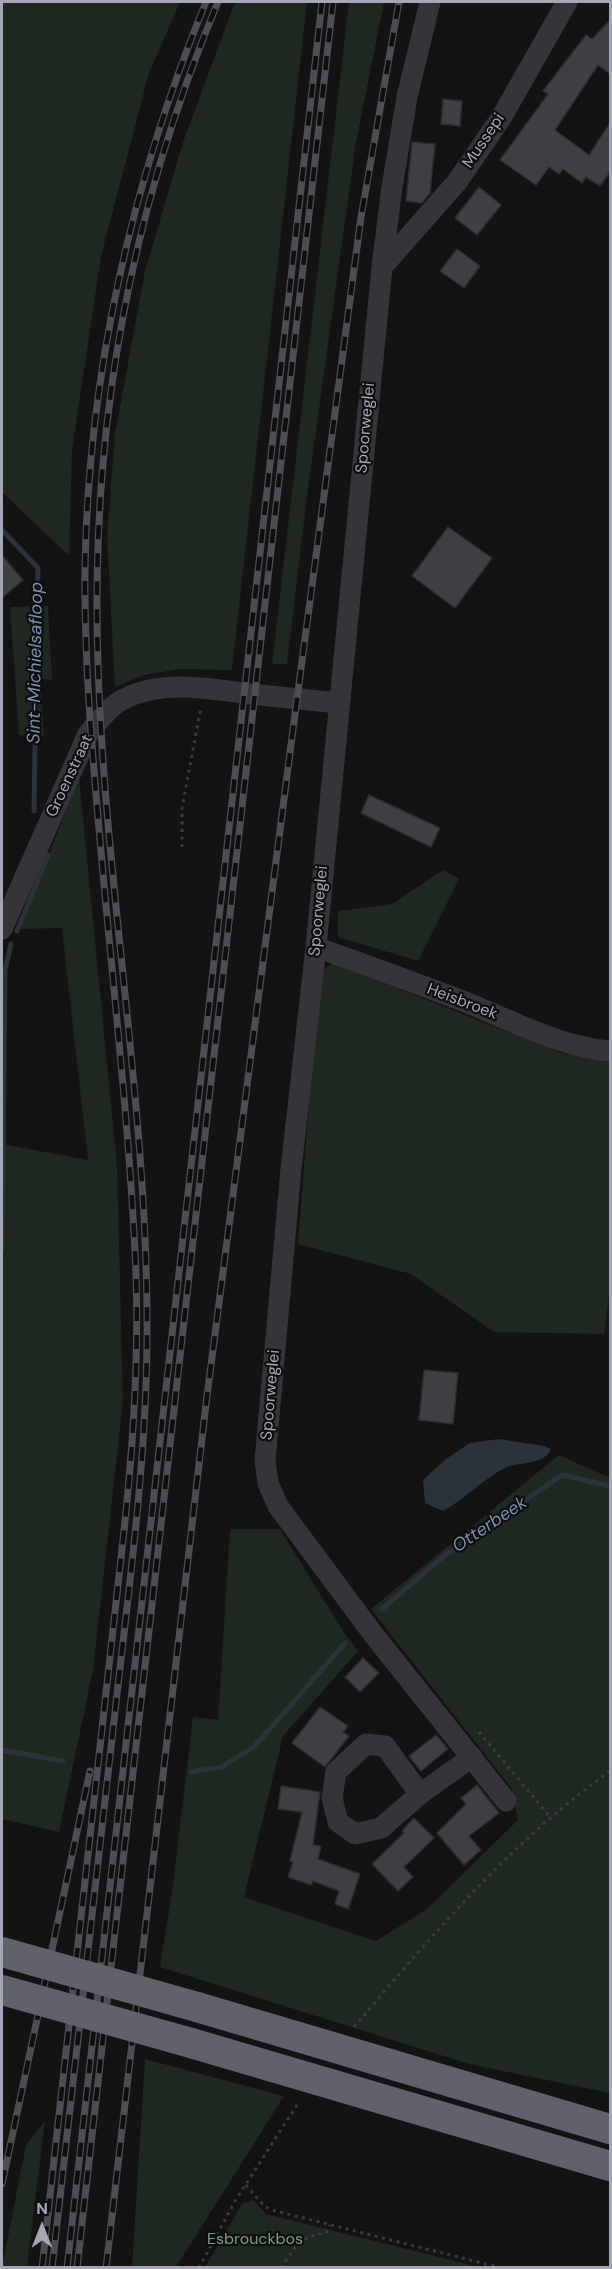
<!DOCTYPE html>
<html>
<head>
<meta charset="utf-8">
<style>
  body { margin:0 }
  #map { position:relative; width:612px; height:2269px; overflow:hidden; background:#131314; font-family:"DM Sans",sans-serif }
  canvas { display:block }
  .frame { position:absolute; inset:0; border:3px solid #a4a7b5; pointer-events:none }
  .north { position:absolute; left:12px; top:2197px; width:60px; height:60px; -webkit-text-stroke:4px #0e0e0f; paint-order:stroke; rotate:0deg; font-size:16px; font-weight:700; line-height:24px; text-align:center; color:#a4a7b5 }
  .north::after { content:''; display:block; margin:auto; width:21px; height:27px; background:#a4a7b5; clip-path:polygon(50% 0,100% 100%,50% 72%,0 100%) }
</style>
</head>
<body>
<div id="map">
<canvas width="612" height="2269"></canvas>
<div class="frame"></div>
<div class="north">N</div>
</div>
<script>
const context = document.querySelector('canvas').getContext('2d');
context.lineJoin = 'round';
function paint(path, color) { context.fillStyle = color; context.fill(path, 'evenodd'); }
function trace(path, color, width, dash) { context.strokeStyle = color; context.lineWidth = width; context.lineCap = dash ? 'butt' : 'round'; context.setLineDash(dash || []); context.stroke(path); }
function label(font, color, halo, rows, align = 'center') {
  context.font = font + ' "DM Sans",sans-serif'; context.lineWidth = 4.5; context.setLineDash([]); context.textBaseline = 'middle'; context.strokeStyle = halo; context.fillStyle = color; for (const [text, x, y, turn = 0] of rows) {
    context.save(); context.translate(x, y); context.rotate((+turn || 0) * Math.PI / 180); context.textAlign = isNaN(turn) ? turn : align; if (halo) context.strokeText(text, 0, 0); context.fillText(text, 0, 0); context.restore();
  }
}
paint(new Path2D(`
  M2 2H180L149 73 101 256 72 451 69 556 2 492Z
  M235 2H307L232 670 180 669 144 675 115 687 107 536 115 434 145 271 183 142Z
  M349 2H384L356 142 308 488 287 664H272Z
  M48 606 52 680 41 679 44 737 19 735 10 607Z
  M79 777 117 1166 123 1401 93 1670 59 1832 2 1819V1144L88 1160 62 928 20 929Z
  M443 870 459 879 418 961 338 937V911L392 904Z
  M334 963 561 1053 610 1060V1288L604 1334 494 1332 411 1274 298 1244 319 972Z
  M559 1455 610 1478V2093L469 2064 160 1967 172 1893 193 1717 218 1720 230 1529H280L343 1631 358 1651 283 1736 244 1897 376 1941 427 1909 518 1820 512 1789 371 1609Z
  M145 2059 284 2096 176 2267H132Z
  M45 2121 27 2267H2L26 2145Z
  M253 2200 266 2214 479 2267H205L242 2204Z`), '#1f2721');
paint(new Path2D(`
  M499 1439 544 1446 551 1449C543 1466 520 1461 505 1468 483 1479 465 1499 443 1511L425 1503 423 1480 446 1459 470 1443Z`), '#2b323a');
trace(new Path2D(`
  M2 530 38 568 34 811
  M17 931 48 855
  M2 1249 5 970 11 944
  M382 1609 444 1556 562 1475 610 1486
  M2 1750 63 1761
  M191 1772 222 1767 255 1746 345 1643`), '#2b323a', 5);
const building = new Path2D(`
  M610 20V74L598 65 555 130 589 155 610 123V172L600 186 586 177 582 183 563 169 559 174 549 167 536 185 500 160 548 94 543 91 586 35 592 39Z
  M443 99 462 101 460 126 441 124Z
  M412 142 435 144 430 193 422 203 406 201Z
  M479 187 501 205 477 235 455 218Z
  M457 249 480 266 464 288 440 271Z
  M448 527 492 558 455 608 412 576Z
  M2 555 23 580 2 598Z
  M369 795 440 828 431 847 361 813Z
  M424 1370 458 1373 453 1424 419 1420Z
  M363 1658 379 1673 360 1692 345 1677Z
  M320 1707 348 1726 343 1732 349 1736 325 1767 292 1743Z
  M436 1735 448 1749 421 1771 409 1756Z
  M477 1785 499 1813 469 1836 481 1850 464 1865 437 1833 466 1804 461 1798Z
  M281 1786 320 1792 313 1845 321 1846 318 1859 360 1874 348 1909 335 1904 339 1891 313 1881 311 1885 288 1877 293 1862 290 1861 302 1812 278 1809Z
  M414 1818 434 1838 404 1867 413 1877 398 1891 372 1864 404 1833 402 1831Z`);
paint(building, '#3f4044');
trace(building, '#2d2d30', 1.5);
trace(new Path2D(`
  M182 847V808L201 707
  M479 1732 551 1818
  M354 2027C432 1935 512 1841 610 1771
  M246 2185 264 2206 272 2210 502 2268
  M199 2268 235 2201 299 2102
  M281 2268C295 2247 300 2236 326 2233L330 2225`), '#3a3b40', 3, [3, 4.5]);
trace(new Path2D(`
  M430 2 407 97 392 187 382 267 316 947 291 1169 265 1461 268 1483 278 1506 373 1634 506 1801
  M382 267 457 182 501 118 567 2
  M2 929 88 734C98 722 109 706 124 699 163 679 210 689 251 694 280 697 309 700 338 703
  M316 947C365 965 414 982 463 1001 510 1020 559 1047 610 1051
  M420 1794 385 1746 366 1744 336 1772 332 1798 338 1822 355 1834 381 1828 420 1794 472 1757`), '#343439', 21);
trace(new Path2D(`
  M197 2007 610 2129
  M191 2043 610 2166`), '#60616a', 30);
const rail = new Path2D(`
  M2 2184 90 1771
  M42 2268 124 1531C134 1438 140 1344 135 1251 128 1114 112 977 100 840 92 750 84 659 85 569 88 374 132 181 206 2
  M52 2268C72 2088 93 1909 113 1730 127 1601 146 1471 147 1341 149 1115 105 889 98 664 90 431 128 217 218 2
  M67 2268 322 2
  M77 2268 333 2
  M106 2268 206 1404 295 714 361 217 399 2`);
trace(rail, '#4d4e54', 7);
trace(rail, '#0e0e0f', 4.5, [14]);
trace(new Path2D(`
  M2 1952 197 2007
  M2 1990 191 2043`), '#60616a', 30);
label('16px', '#a4a7b5', '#0e0e0f', [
  ["Mussepi",484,141,-56],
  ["Spoorweglei",366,428,-85],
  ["Groenstraat",70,776,-65],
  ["Spoorweglei",319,911,-85],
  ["Heisbroek",462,1002,21],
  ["Spoorweglei",271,1395,-85]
]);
label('16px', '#7ba082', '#0e0e0f', [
  ["Esbrouckbos",255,2240]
]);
label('italic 18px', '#7b91b0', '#0e0e0f', [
  ["Sint-Michielsafloop",36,663,-89],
  ["Otterbeek",490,1525,-34]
]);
</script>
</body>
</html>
